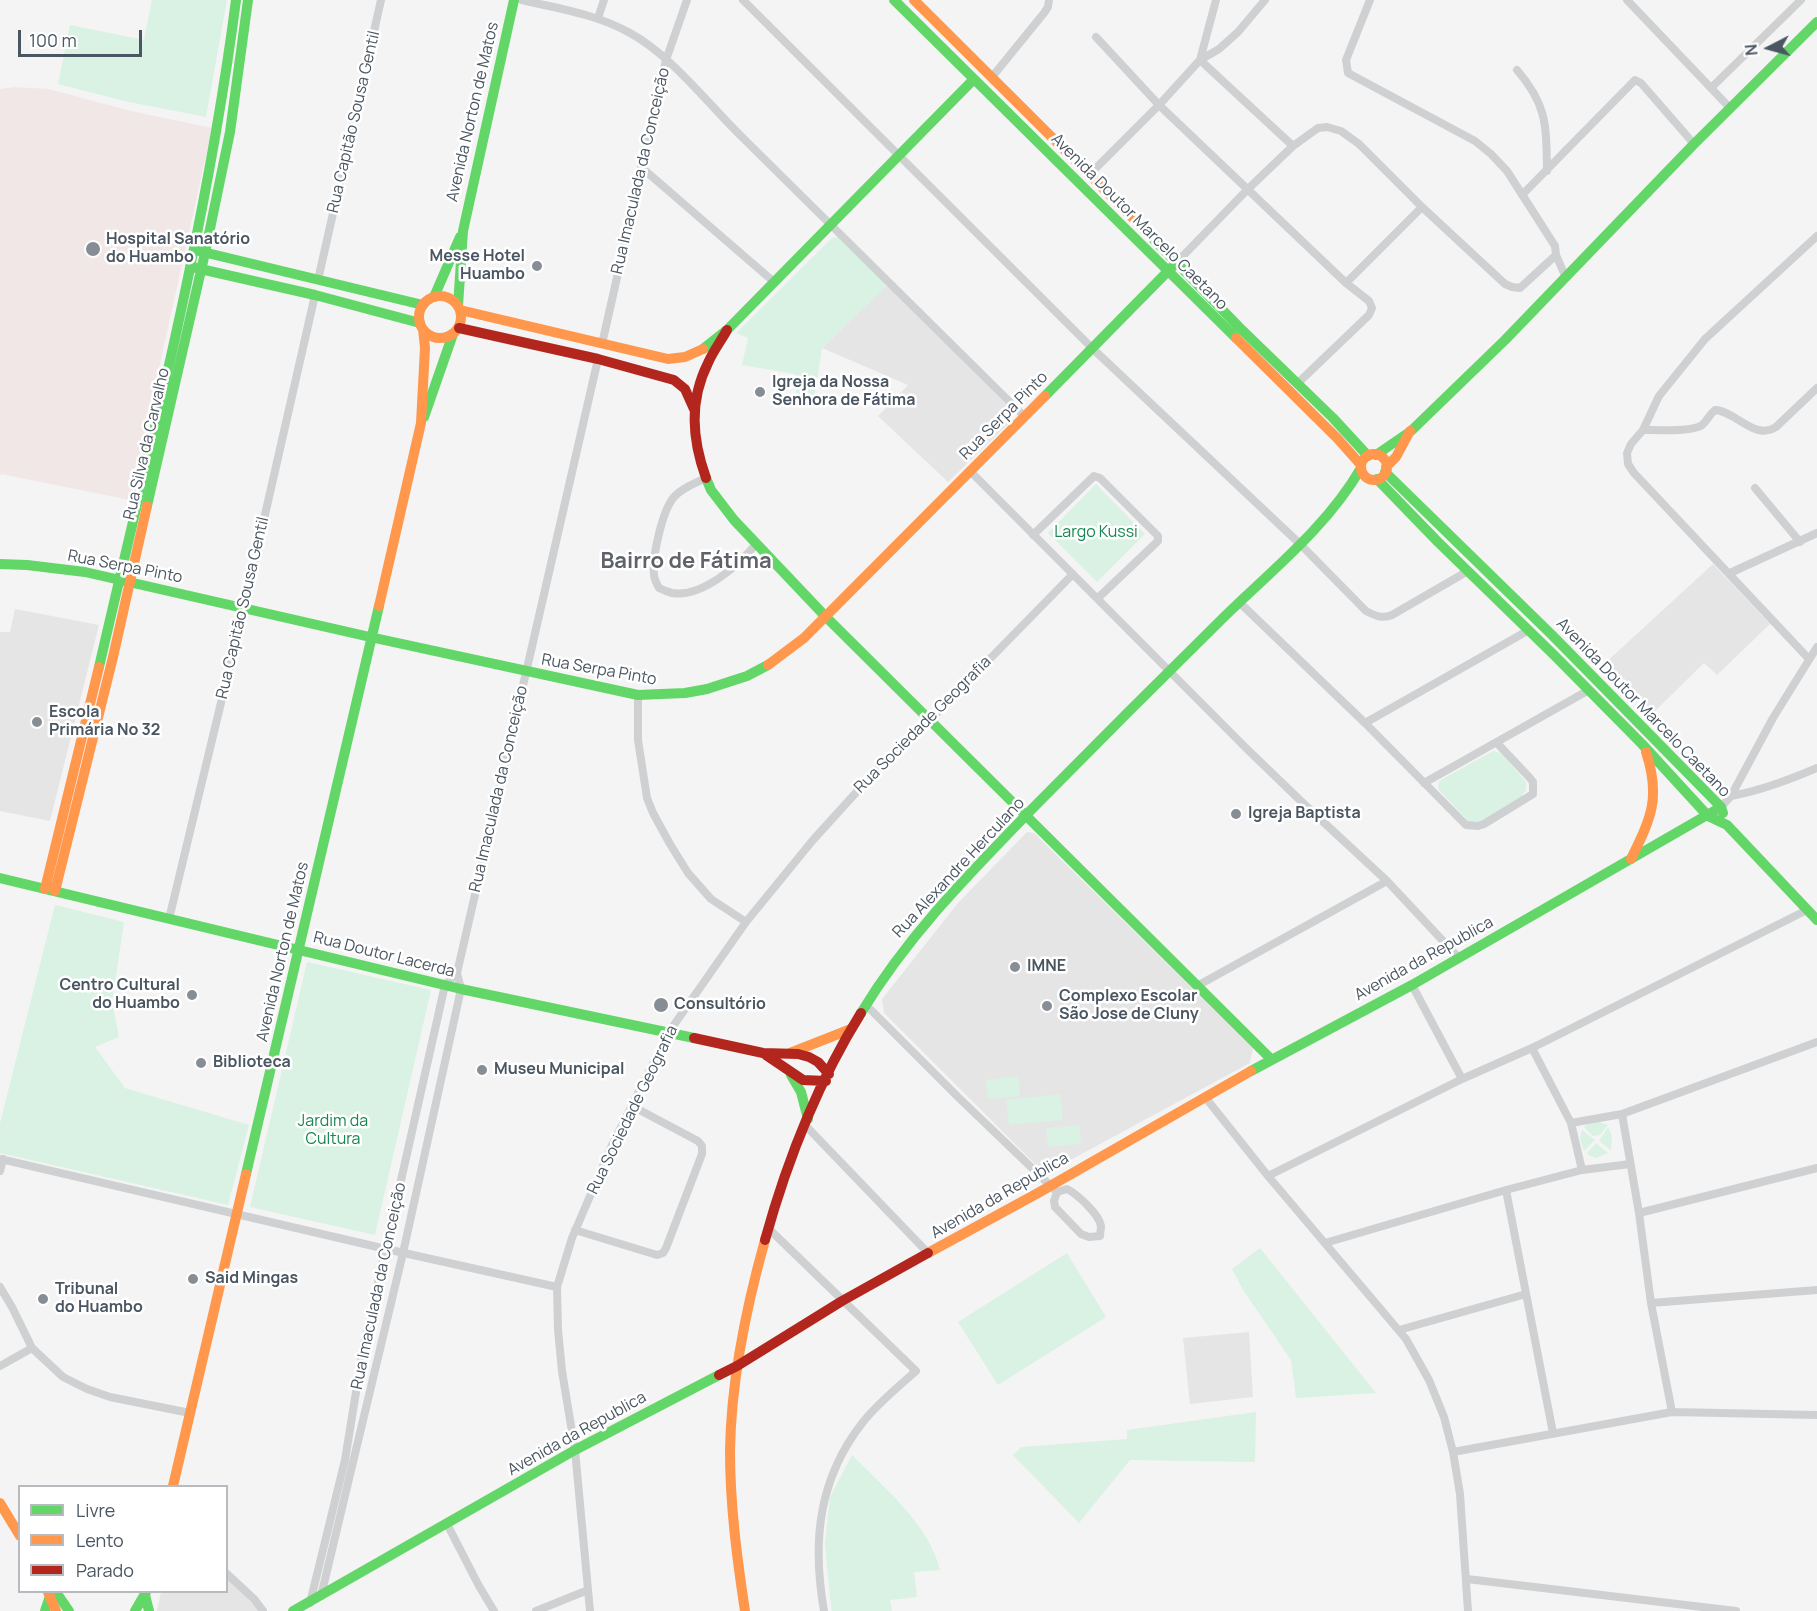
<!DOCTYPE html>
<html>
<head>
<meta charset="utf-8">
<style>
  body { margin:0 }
  #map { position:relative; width:1817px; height:1611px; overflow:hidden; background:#f4f4f4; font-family:Manrope,sans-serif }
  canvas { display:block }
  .legend { position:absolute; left:18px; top:1485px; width:210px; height:108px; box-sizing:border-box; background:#fff; border:2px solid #b7bbc0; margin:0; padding:8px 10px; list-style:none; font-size:18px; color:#4a5661 }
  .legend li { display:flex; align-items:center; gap:12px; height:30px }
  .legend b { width:30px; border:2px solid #b7bbc0 }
  .north { position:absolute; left:1739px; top:18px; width:60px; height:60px; -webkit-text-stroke:4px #fff; paint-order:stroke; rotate:264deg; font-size:16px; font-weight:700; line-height:24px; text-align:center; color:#4a5661 }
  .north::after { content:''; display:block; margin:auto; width:21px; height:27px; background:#4a5661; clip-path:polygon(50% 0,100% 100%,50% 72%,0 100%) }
  .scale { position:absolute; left:18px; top:30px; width:124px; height:27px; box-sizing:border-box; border:3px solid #4a5661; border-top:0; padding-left:8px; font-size:18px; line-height:21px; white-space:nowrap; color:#4a5661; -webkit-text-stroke:4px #fff; paint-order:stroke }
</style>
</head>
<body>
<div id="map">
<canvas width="1817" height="1611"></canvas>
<ul class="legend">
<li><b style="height:8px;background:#63d668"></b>Livre</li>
<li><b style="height:8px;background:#ff974d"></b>Lento</li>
<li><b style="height:8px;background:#b3261e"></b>Parado</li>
</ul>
<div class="north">N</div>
<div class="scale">100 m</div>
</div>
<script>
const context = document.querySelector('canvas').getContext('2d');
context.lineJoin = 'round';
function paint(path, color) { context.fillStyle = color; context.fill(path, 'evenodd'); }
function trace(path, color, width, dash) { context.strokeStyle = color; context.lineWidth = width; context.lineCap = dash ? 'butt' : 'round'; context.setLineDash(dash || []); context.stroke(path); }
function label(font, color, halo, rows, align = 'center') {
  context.font = font + ' Manrope,sans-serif'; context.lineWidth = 5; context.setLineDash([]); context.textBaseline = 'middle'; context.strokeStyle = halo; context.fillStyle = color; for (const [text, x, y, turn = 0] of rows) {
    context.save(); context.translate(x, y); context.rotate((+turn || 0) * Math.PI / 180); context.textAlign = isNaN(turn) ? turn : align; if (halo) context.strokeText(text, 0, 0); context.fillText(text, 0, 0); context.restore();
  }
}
paint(new Path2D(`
  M887 285 1011 409 1010 422 948 482 878 416 908 385 822 348Z
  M1713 564 1770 624 1717 675 1704 663 1653 713 1604 664Z
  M15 609 99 625 50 821 0 811V632H10Z
  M1027 832 1034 833 1253 1048 1250 1063 1050 1171 1040 1169 884 1013 882 999 958 903Z
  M1249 1332 1253 1397 1190 1404 1183 1338Z
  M227 1577 249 1600 258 1611H157L161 1592H226Z`), '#e6e5e6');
paint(new Path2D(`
  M14 87 49 89 131 111 212 128 130 500 1 474 0 476V89Z`), '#f1e7e6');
paint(new Path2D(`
  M152 0H227L206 117 129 102 58 84 70 25 144 40Z
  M839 237 887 285 822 348 813 406 797 402 795 374 742 365 748 338 736 333 832 238Z
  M1096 484 1145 534 1097 582 1048 533Z
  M1493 751 1500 753 1504 756 1526 782V790L1521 797 1477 824 1470 823 1439 790 1438 788 1439 781Z
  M55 905 124 922 112 1002 119 1037 95 1047 125 1088 249 1125 228 1205 0 1153V1123Z
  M307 962 431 990 375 1235 250 1207Z
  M1018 1076 1020 1096 988 1099 986 1080Z
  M1060 1094 1063 1120 1009 1125 1006 1100Z
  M1599 1122 1608 1125 1600 1135 1593 1136 1584 1127 1588 1124Z
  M1079 1125 1081 1144 1048 1147 1046 1128Z
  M1608 1127 1612 1136 1611 1150 1599 1141Z
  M1582 1130 1595 1140 1584 1151 1580 1138Z
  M1596 1143 1608 1153 1596 1158 1588 1155 1587 1153Z
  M1260 1248 1376 1393 1296 1398 1291 1360 1243 1290 1232 1269Z
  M1067 1253 1106 1317 998 1385 958 1322Z
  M1256 1412 1255 1462 1130 1460 1079 1523 1013 1455 1021 1447 1127 1439V1430Z
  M852 1455C884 1488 929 1524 940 1570L914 1572 917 1597 890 1600 892 1611H832L830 1598 825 1544 830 1497Z`), '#d9f2e3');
trace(new Path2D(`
  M522 0C560 9 596 14 630 33 671 55 709 105 743 138 837 231 931 323 1024 416
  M743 0 1092 348 1300 544 1366 611C1376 616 1382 619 1392 615L1468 571
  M1216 0 1200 60 1293 146
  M1370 0 1346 60 1348 73 1475 141 1491 154 1507 171 1555 246 1556 255
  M1627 0 1730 108
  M598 18 604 0
  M1096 37 1159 105 1346 283 1369 301 1372 308 1369 315 1299 382
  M1517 70C1548 106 1546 126 1547 171
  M992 77 1044 13 1048 7 1049 0
  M1711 88 1801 0
  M641 167 774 282
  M1089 175 1159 105 1200 60 1219 49 1238 32 1265 0
  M1522 195 1635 80 1641 83 1694 144
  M1177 262 1248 189 1293 146 1318 128 1327 127 1341 131 1359 144 1422 207 1505 284 1512 287 1520 288 1556 255 1566 278
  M318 280 381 0
  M1346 283 1422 207
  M602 344 666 60 687 0
  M1643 430C1655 430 1694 432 1702 425 1707 421 1709 415 1715 410 1736 411 1754 441 1776 427L1817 388
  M970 471 1248 750 1305 805 1387 881 1459 958
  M706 478C695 483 682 488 674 497 662 511 652 557 654 575 654 579 657 584 659 588 663 590 668 592 672 593 702 598 739 565 756 544
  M1755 488 1800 542
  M1033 535 1094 476 1100 478 1158 536V541L1098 598
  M1730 573 1817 533
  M1239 602 1365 723 1466 825 1478 826 1484 824 1533 794V782L1529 777 1497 743
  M1809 659 1634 473 1628 464 1627 453 1631 444 1643 430 1659 396 1705 339 1817 236
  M638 695V740L647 798 653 813 670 844 688 873 711 899 746 922
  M1365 723 1529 630
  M1424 783 1589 690
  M1731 796C1761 791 1789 780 1817 768
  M1721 807 1731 796 1773 718 1817 647
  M169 919 244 607 315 295
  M1412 985 1462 1079
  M1197 986 1387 881
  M866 1005 958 1097 1057 1192
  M1532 1048 1571 1123 1582 1170
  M1205 1097 1268 1176 1406 1339 1429 1380 1444 1417 1453 1452 1460 1494 1468 1611
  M1622 1114 1639 1213 1651 1303 1672 1412
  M1571 1123 1622 1114 1817 1042
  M805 1125 929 1254
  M0 1159 386 1249 557 1287
  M0 1171 3 1159
  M1268 1176 1462 1079 1532 1048 1807 910
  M1067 1189C1077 1194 1099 1214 1101 1226 1101 1229 1100 1233 1100 1236L1089 1237 1081 1234 1055 1207 1054 1201 1057 1192Z
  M1506 1190 1553 1433
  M1639 1213 1817 1168
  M768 1228 916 1371C898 1387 878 1403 863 1422 818 1479 812 1542 824 1611
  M575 1230 657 1255 663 1253 666 1248 702 1154V1146L698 1141 632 1106
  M1325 1243 1506 1190 1582 1170 1630 1164
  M0 1287 12 1307 32 1348 63 1377 87 1389 110 1397 190 1413
  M1651 1303 1817 1290
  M1399 1330 1526 1294
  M0 1366 32 1348
  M1453 1452 1672 1412 1817 1415
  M447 1524 479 1586 494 1611
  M226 1573 254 1599 263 1611
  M1467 1579 1736 1611
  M321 1596 403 1253 461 989 457 973 598 359
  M310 1603 345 1460 363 1349 445 985 457 973
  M536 1611 588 1590
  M590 1611 575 1450 562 1371 558 1330 557 1287 572 1238 612 1145 669 1032 746 922 813 840 872 775 930 720 1073 574`), '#ced0d2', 8);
trace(new Path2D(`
  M894 0 1236 338
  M1136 221 1239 327 1333 418 1368 456
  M199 251 423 305
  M196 268 315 295 420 323
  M434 297 460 237
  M458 306 463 231 514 0
  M703 349 727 330 974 79
  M1045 396 1177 262
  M424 417 453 334
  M1376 455 1411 431 1505 340 1694 144 1817 22
  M1385 472 1552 635 1721 807 1723 813
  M706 478 711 490 734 520 825 616 1271 1059
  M1377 479 1438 542 1555 656 1642 744 1708 816 1727 825 1817 920
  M147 506 205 253 230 132 248 0
  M0 564 27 565 85 572 370 637 638 695 685 693 707 689 747 676 768 665
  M99 667C150 446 207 225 236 0
  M0 878 461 989 694 1038
  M861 1013C909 934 969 874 1033 808 1096 744 1159 681 1223 618 1271 571 1327 527 1361 468
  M1251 1071 1412 985 1721 807
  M791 1075 801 1092 808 1119
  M246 1174 379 606
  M56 1592 69 1611
  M145 1595 149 1611
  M45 1611 50 1596
  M135 1611 146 1592
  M293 1611 575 1450 719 1375`), '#63d668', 10);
trace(new Path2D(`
  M914 0 1136 221
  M419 317a21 21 0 1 1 42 0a21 21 0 1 1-42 0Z
  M460 310 668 359 685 357 703 349
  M1236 338 1337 438 1361 465
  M1361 467a13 13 0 1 1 26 0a13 13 0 1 1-26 0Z
  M1386 467 1396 457 1410 431
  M379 606 421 423 425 348 423 329
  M768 665 804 638 1045 396
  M1631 859C1651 818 1661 798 1646 752
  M45 889 99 667
  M55 891 113 657 147 506
  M790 1053 851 1029
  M928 1253 1038 1193 1251 1071
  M173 1486 246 1174
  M0 1503 20 1536
  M48 1592 56 1611
  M745 1611C737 1558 730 1505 730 1451 731 1380 746 1308 765 1240`), '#ff974d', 10);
trace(new Path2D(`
  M459 328 598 359 674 380 685 389 694 409
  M706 478C692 439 689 401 708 363 713 351 721 341 727 330
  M694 1038 763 1053 798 1054 809 1057 818 1062 829 1074
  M766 1055 803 1080 826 1081
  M765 1240C787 1161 818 1082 861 1013
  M719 1375 737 1366 842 1301 928 1253`), '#b3261e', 10);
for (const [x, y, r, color] of [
  [93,249,8,"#868d94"],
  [537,266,6,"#868d94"],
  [760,392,6,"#868d94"],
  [37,722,6,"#868d94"],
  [1236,814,6,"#868d94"],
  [1015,967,6,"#868d94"],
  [192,995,6,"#868d94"],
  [661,1005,8,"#868d94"],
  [1047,1006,6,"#868d94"],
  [201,1063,6,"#868d94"],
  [482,1070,6,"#868d94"],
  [193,1279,6,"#868d94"],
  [43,1299,6,"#868d94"]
]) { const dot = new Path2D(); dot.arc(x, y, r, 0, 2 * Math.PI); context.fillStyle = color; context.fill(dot); trace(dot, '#fff', 2); }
label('16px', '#4a5661', '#fff', [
  ["Avenida Norton de Matos",473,112,-77],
  ["Rua Capitão Sousa Gentil",354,122,-77],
  ["Rua Imaculada da Conceição",641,171,-77],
  ["Avenida Doutor Marcelo Caetano",1139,222,45],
  ["Rua Serpa Pinto",1004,416,-45],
  ["Rua Silva da Carvalho",147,444,-77],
  ["Rua Serpa Pinto",125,567,11],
  ["Rua Capitão Sousa Gentil",243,608,-77],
  ["Rua Serpa Pinto",599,670,10],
  ["Avenida Doutor Marcelo Caetano",1643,708,46],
  ["Rua Sociedade Geografia",923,725,-45],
  ["Rua Imaculada da Conceição",499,789,-77],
  ["Rua Alexandre Herculano",959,868,-47],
  ["Avenida Norton de Matos",283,952,-77],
  ["Rua Doutor Lacerda",384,955,14],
  ["Avenida da Republica",1424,959,-29],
  ["Rua Sociedade Geografia",633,1110,-64],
  ["Avenida da Republica",1000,1196,-30],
  ["Rua Imaculada da Conceição",379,1286,-78],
  ["Avenida da Republica",577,1434,-29]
]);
label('bold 16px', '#4a5661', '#fff', [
  ["Hospital Sanatório",106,240],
  ["do Huambo",106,258],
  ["Messe Hotel",525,257,"right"],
  ["Huambo",525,275,"right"],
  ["Igreja da Nossa",772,383],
  ["Senhora de Fátima",772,401],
  ["Escola",49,713],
  ["Primária No 32",49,731],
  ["Igreja Baptista",1248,814],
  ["IMNE",1027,967],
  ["Centro Cultural",180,986,"right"],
  ["do Huambo",180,1004,"right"],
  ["Complexo Escolar",1059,997],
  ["São Jose de Cluny",1059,1015],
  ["Consultório",674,1005],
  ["Biblioteca",213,1063],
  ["Museu Municipal",494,1070],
  ["Said Mingas",205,1279],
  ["Tribunal",55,1290],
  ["do Huambo",55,1308]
], 'left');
label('16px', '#17864f', '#fff', [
  ["Largo Kussi",1096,533],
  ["Jardim da",333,1122],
  ["Cultura",333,1140]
]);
label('bold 22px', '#5f6368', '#fff', [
  ["Bairro de Fátima",686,562]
]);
</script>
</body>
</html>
